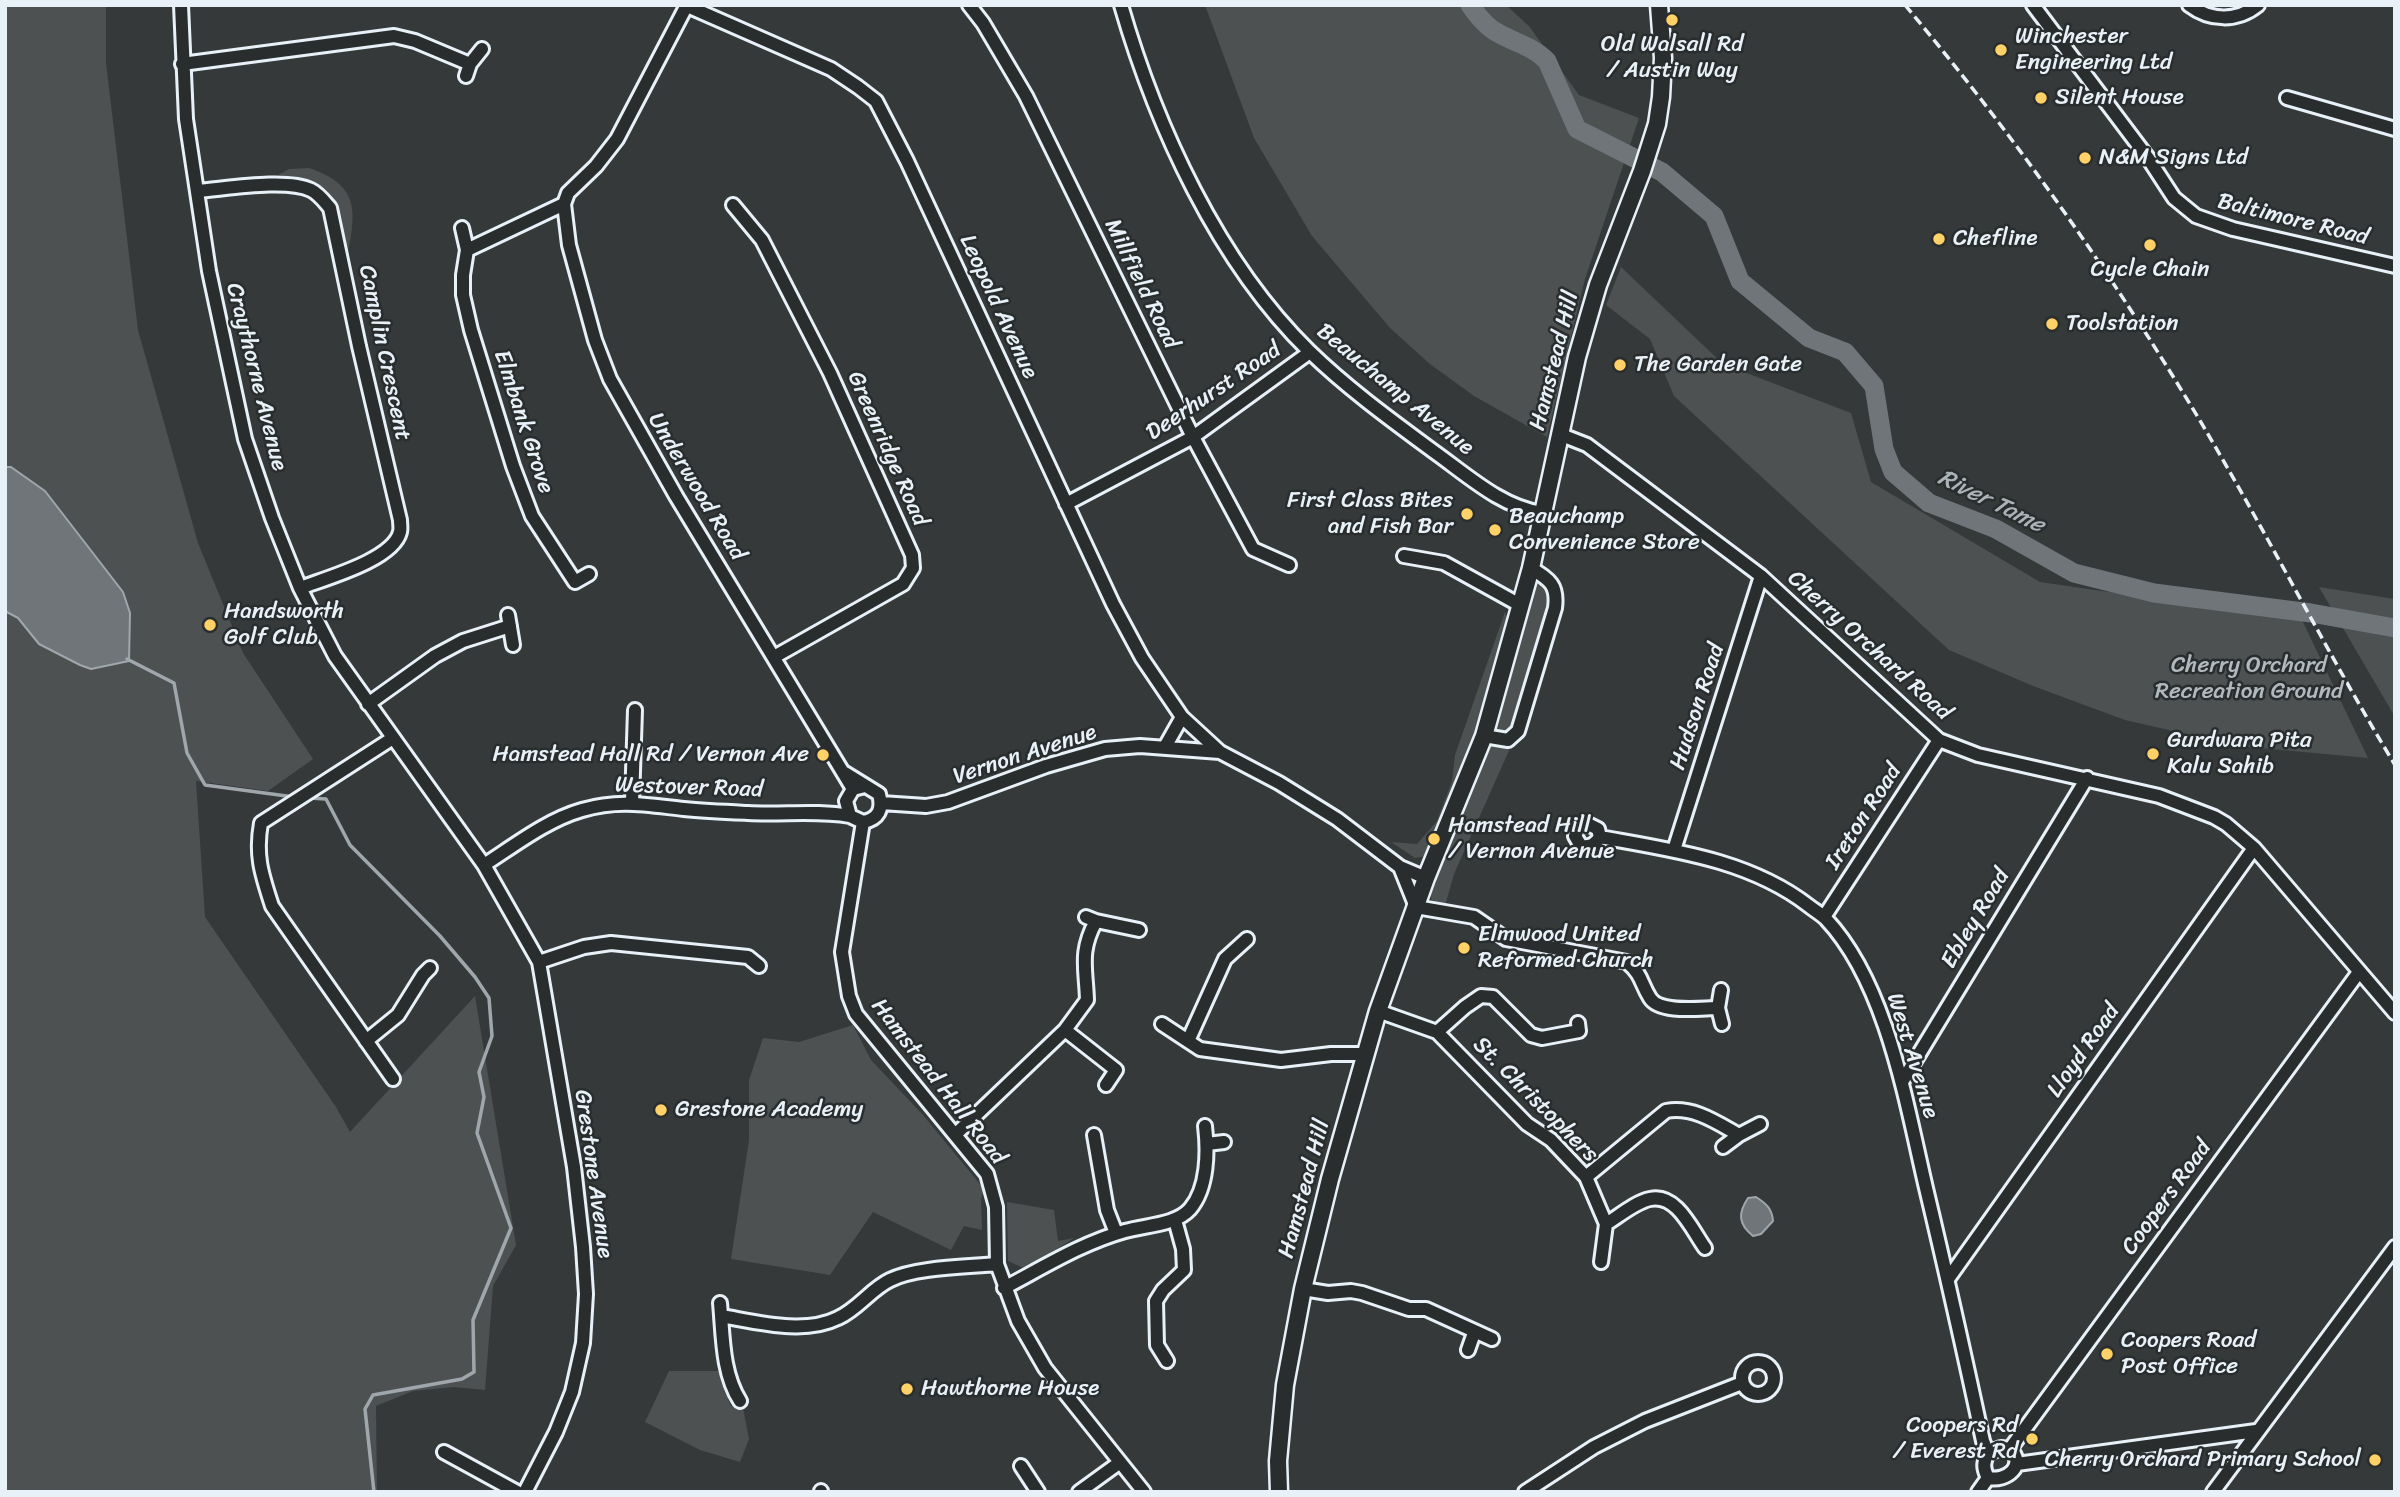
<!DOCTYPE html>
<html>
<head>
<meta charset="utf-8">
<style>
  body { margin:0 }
  #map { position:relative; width:2400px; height:1497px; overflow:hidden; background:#35393a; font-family:Sriracha,sans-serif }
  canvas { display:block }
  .frame { position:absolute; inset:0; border:7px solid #e8f1f8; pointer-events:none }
</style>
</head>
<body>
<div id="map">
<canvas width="2400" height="1497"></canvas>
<div class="frame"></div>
</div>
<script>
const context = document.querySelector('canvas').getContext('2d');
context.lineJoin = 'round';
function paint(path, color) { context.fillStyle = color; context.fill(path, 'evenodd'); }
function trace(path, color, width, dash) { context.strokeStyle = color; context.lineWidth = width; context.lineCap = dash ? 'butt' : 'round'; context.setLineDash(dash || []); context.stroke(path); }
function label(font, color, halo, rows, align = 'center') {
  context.font = font + ' Sriracha,sans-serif'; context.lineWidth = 5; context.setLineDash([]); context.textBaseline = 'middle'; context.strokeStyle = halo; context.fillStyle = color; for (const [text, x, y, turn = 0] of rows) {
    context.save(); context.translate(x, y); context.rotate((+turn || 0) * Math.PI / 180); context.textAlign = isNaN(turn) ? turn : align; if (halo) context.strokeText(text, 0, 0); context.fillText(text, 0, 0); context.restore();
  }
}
paint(new Path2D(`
  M5 5H106V63L138 330 198 543 243 653 313 759 268 791 196 781 205 917 336 1107 350 1132 475 996 516 1245 493 1286 485 1390 454 1387 413 1391 376 1406 377 1492H5Z
  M1205 5H1506L1529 26 1579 95 1639 118 1585 279 1547 437 1474 396 1430 364 1390 328 1312 236 1254 138Z
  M309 168C359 185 357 210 347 257 341 232 338 191 311 181 301 177 288 177 278 175L289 169Z
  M1621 267 1723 364 1851 413 1871 482 2040 582 2302 620 2368 758 2239 746 2125 720 2033 686 1949 650 1674 396 1650 339 1606 305Z
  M1536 576 1554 594 1516 727C1506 734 1501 734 1490 730Z
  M2319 587 2395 599V717Z
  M1505 612 1509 622 1475 747 1426 856 1415 858 1391 842 1417 844 1437 821 1452 781 1455 755Z
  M1489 744 1511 746 1454 874 1445 906 1432 900 1429 893 1485 747Z
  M853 1025 871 1060 923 1115 984 1189 981 1199 982 1230 964 1226 951 1250 873 1212 830 1275 731 1259 749 1140V1080L763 1038 799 1042Z
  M1007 1202 1054 1210 1058 1241 1074 1238 1026 1269 1008 1261Z
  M669 1371H720L722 1384 731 1406 743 1408 749 1439 740 1462 700 1450 645 1422Z`), '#4d5152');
const water = new Path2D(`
  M5 467H11L45 491 123 592 130 613 129 661 91 669 80 665 39 644 18 618 5 611Z
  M1756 1197C1767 1204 1772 1209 1773 1221L1761 1234 1753 1236C1738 1224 1738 1213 1748 1198Z`);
paint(water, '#707579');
trace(water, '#a0a7ac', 2);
trace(new Path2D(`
  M127 659 174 683 187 753 205 785 294 797
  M309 798 326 799 350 845 440 936 475 977 489 998 492 1036 479 1072 484 1097 477 1133 511 1228 473 1320 474 1372 462 1379 373 1395 365 1409 374 1492`), '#a0a7ac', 3.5);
trace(new Path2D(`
  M1470 5C1477 15 1484 24 1493 30 1511 42 1532 45 1547 61L1577 129 1662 172 1714 216 1740 281 1809 338 1845 352 1874 386 1884 449 1893 472 1929 503 1996 529 2074 573 2154 593 2311 613 2395 628`), '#707579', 19);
const street = new Path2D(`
  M181 5 186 119 209 271 245 439 272 518 300 588 335 656 484 865 539 962 574 1167 583 1247 586 1294 583 1343 572 1392 556 1432 525 1492
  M685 5 831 69 858 87 876 101 907 161 1113 604 1142 658 1182 717 1220 752
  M687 5 617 139 596 166 568 193 564 204 569 245 595 340 610 379 676 496 853 789
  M969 5 983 23 1026 96 1193 437 1253 549 1289 565
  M1121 5C1156 126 1218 262 1309 351 1347 388 1391 420 1433 451 1467 475 1501 507 1542 513
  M2033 5 2148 158 2174 198 2196 216 2233 229 2395 266
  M2189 5C2210 21 2237 22 2258 5
  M182 64 394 36 415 41 470 64
  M466 76 470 64 482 49
  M2287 98 2395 129
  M197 191C225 189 286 178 311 190 319 194 324 201 330 208L359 346 400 520C400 524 401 528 400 532 393 560 326 578 300 588
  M564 204 467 250 463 275V295L471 330 513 466 532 516 575 582 589 574
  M733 205 762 240 830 373 912 555 913 568 903 584 774 657
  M462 228 467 250
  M1559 434 1587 445 1761 576 1939 740 1978 755 2159 796 2214 817 2226 824 2254 848 2395 1013
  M1066 504 1193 437 1310 352
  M1404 556 1444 563 1520 605
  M508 615 513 645
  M368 704 435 656 463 641 510 626
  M1484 736 1508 740 1518 731 1555 608C1558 585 1550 580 1531 568
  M393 738 261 823C255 856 262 875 272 906L393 1079
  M1165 747 1182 717
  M845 773 879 794C883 809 879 819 863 822L850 816 846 801 853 789 865 786
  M632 802 635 710
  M881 803 926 806 948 802 1046 766 1105 749 1140 746 1220 752 1279 783 1337 819 1400 867
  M863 822 842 952 849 996 856 1014 987 1174 996 1207 997 1264 1018 1321 1045 1368 1144 1492
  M1600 837 1598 829 1588 824 1579 827 1575 836 1581 846C1590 847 1595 845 1600 837 1672 850 1750 860 1809 906 1814 910 1821 914 1826 919 1887 984 1906 1103 1926 1188 1946 1272 1965 1357 1983 1441L1988 1453
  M1674 850 1761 576
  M484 865C515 845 547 820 582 810 619 799 647 805 684 809 705 811 727 812 748 813 783 815 816 810 850 816
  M1426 878 1400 867 1416 907 1474 917 1506 939 1627 962C1643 976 1640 982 1650 998 1660 1014 1701 1008 1718 1008
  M1086 917 1096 921 1139 930
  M1824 917 1939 740
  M539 962 584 947 611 943 748 957 759 966
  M1721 990 1718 1008 1722 1024
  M1378 1011 1437 1032 1527 1124 1551 1140 1586 1177 1606 1224 1601 1262
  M1162 1024 1200 1049 1281 1060 1331 1054H1365
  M1065 1030 1116 1070 1106 1085
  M1437 1032 1465 1007 1481 996 1493 997 1531 1035 1542 1038 1579 1031 1578 1023
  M366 1041 398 1015 423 975 430 968
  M1188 1041 1225 959 1247 939
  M1902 1082 2087 778
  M956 1134 1065 1030 1087 1000C1086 968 1079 952 1096 921
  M1094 1135 1107 1210 1116 1233
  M1207 1144 1224 1142
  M1723 1147 1739 1135 1760 1124
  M1586 1177 1666 1111C1693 1106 1716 1122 1739 1135
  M1606 1224C1618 1217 1635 1202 1650 1199 1677 1193 1692 1230 1705 1248
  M1948 1279 2254 848
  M1004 1288C1044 1267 1082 1243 1125 1231 1146 1225 1176 1225 1190 1209 1208 1188 1208 1151 1205 1126
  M1303 1289 1328 1293 1351 1291 1362 1293 1409 1309H1426L1492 1339
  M720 1303C723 1335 722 1373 740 1401
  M721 1316C757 1322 804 1335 838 1318 858 1309 871 1289 890 1280 916 1267 968 1267 997 1264
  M1468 1350 1474 1333
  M1167 1361 1157 1345 1156 1301 1163 1290 1184 1270 1183 1249 1175 1220
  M1742 1378a16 16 0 1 1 32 0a16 16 0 1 1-32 0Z
  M2001 1448 2010 1449C2027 1465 2007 1482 1988 1478 1983 1468 1983 1463 1988 1453Z
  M2010 1449 2359 972
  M444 1452 517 1492
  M2017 1464 2256 1431
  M1021 1466 1038 1492
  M821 1492V1491
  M1079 1492 1119 1463
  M1525 1492 1594 1447 1645 1421 1742 1383
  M1978 1492 1988 1478
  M2213 1492 2395 1247`);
const secondary = new Path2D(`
  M1279 1492 1278 1461 1285 1385 1303 1289 1330 1179 1378 1011 1426 878 1484 736 1531 568 1577 357 1598 285 1642 171 1657 124 1661 97 1663 58 1659 5`);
trace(street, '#e8f1f8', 18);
trace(secondary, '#e8f1f8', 21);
trace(street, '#2a2d2e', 12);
trace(secondary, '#2a2d2e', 16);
trace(new Path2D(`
  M1905 5C2014 135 2112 274 2199 419 2267 533 2326 651 2395 765`), '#e8f1f8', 3.5, [10, 5]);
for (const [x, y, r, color] of [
  [1672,20,7,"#ffd166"],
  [2001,50,7,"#ffd166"],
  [2041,98,7,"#ffd166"],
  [2085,158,7,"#ffd166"],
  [1939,239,7,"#ffd166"],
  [2150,245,7,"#ffd166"],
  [2052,324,7,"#ffd166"],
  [1620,365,7,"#ffd166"],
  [1467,514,7,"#ffd166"],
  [1495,530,7,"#ffd166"],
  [210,625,7,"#ffd166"],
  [2153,754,7,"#ffd166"],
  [823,755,7,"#ffd166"],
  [1434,839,7,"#ffd166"],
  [1464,948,7,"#ffd166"],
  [661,1110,7,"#ffd166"],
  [2107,1354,7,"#ffd166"],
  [907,1389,7,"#ffd166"],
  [2032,1439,7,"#ffd166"],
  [2375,1460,7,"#ffd166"]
]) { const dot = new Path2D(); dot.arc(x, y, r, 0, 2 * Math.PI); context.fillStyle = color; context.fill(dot); trace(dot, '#2a2d2e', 2.5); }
label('23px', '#e8f1f8', '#2a2d2e', [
  ["Winchester",2015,37],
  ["Engineering Ltd",2015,63],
  ["Old Walsall Rd",1672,45,"center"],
  ["/ Austin Way",1672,71,"center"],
  ["Silent House",2055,98],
  ["N&M Signs Ltd",2099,158],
  ["Chefline",1953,239],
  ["Cycle Chain",2150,270,"center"],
  ["Toolstation",2066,324],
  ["The Garden Gate",1634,365],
  ["First Class Bites",1453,501,"right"],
  ["and Fish Bar",1453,527,"right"],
  ["Beauchamp",1509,517],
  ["Convenience Store",1509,543],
  ["Handsworth",224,612],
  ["Golf Club",224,638],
  ["Gurdwara Pita",2167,741],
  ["Kalu Sahib",2167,767],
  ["Hamstead Hall Rd / Vernon Ave",809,755,"right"],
  ["Hamstead Hill",1448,826],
  ["/ Vernon Avenue",1448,852],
  ["Elmwood United",1478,935],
  ["Reformed Church",1478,961],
  ["Grestone Academy",675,1110],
  ["Coopers Road",2121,1341],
  ["Post Office",2121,1367],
  ["Hawthorne House",921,1389],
  ["Coopers Rd",2018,1426,"right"],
  ["/ Everest Rd",2018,1452,"right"],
  ["Cherry Orchard Primary School",2361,1460,"right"]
], 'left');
label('23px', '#e8f1f8', '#2a2d2e', [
  ["Baltimore Road",2293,220,14],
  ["Millfield Road",1141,284,64],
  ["Leopold Avenue",998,307,65],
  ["Camplin Crescent",384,353,78],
  ["Hamstead Hill",1555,361,-76],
  ["Craythorne Avenue",256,377,76],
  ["Beauchamp Avenue",1395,390,39],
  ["Deerhurst Road",1214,392,-34],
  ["Elmbank Grove",523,422,72],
  ["Greenridge Road",887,449,66],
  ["Underwood Road",696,487,59],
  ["Cherry Orchard Road",1869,646,42],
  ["Hudson Road",1698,707,-72],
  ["Vernon Avenue",1025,755,-18],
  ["Westover Road",689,788,2],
  ["Ireton Road",1864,817,-57],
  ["Ebley Road",1976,919,-59],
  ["Lloyd Road",2084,1051,-55],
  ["West Avenue",1912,1056,73],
  ["Hamstead Hall Road",938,1082,52],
  ["St. Christophers",1535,1100,45],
  ["Grestone Avenue",593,1174,82],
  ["Hamstead Hill",1305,1189,-75],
  ["Coopers Road",2167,1198,-54]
]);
label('23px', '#b2b9be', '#2a2d2e', [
  ["Cherry Orchard",2249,666],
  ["Recreation Ground",2249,692]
]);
label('italic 24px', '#acb3b8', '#2a2d2e', [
  ["River Tame",1991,502,26]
]);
</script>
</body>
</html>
